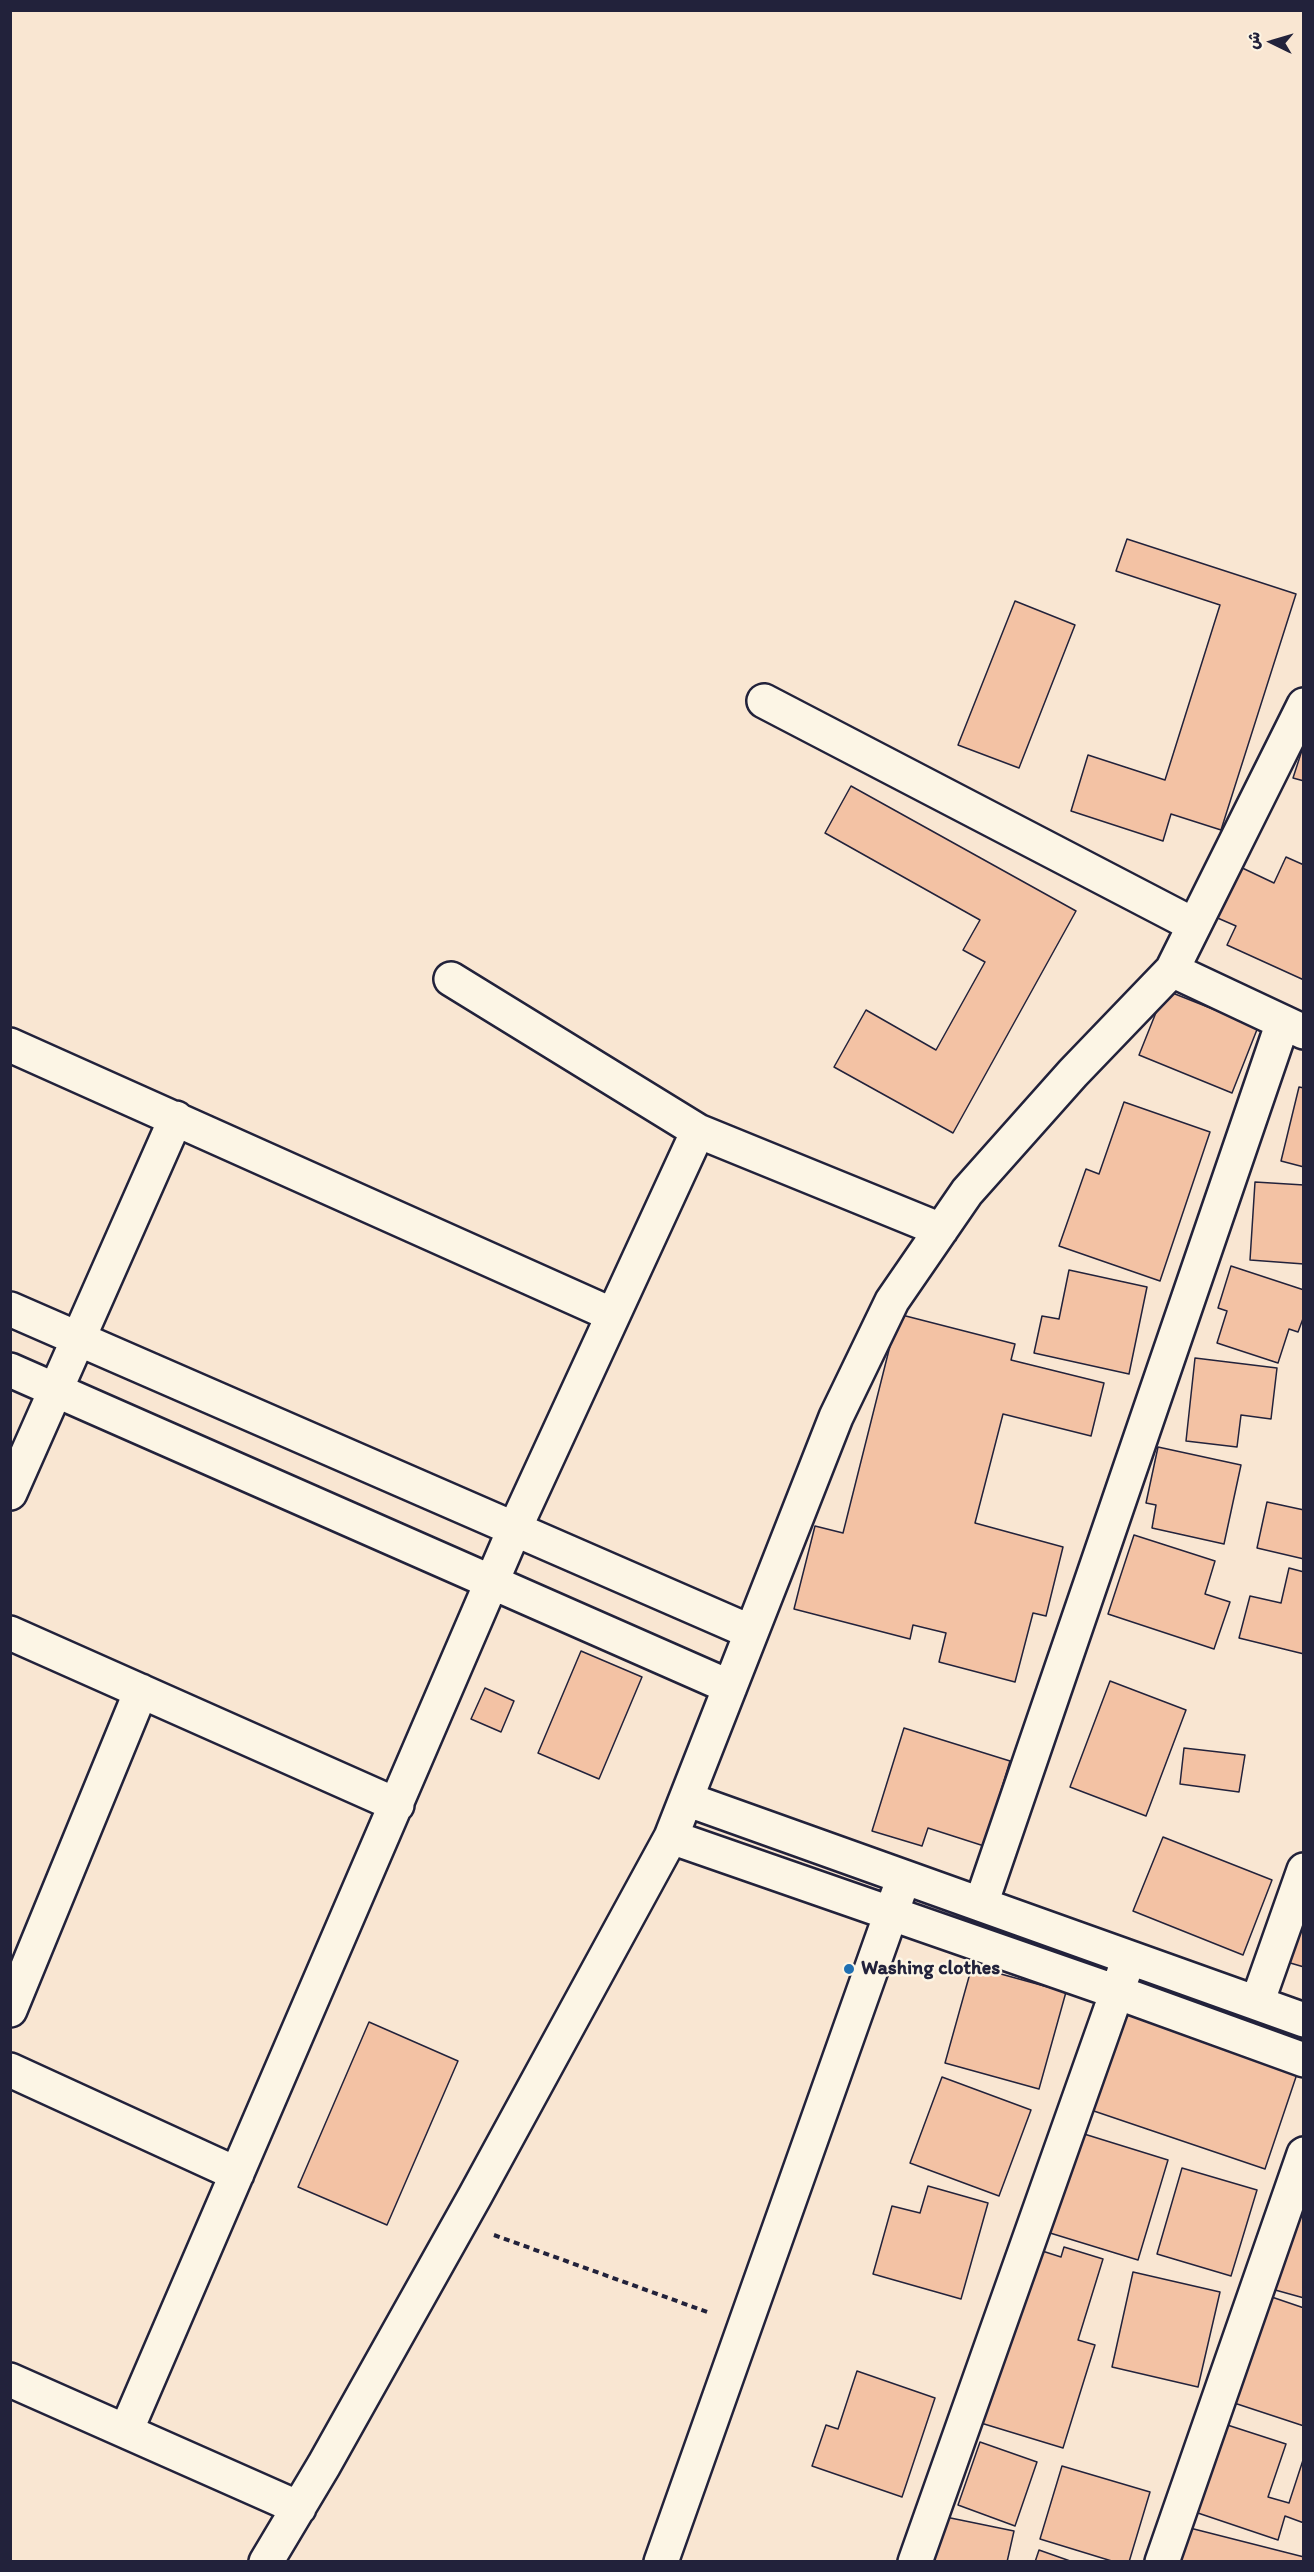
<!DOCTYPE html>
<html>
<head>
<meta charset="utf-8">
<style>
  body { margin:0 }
  #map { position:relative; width:1314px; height:2572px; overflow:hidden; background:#f9e6d2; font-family:Itim,"Playpen Sans Arabic",sans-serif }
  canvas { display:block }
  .frame { position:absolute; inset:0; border:12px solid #22223b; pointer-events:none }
  .north { position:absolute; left:1242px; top:12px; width:60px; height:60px; -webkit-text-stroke:4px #fcf5e5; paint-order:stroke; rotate:275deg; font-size:16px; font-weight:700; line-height:24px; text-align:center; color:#22223b }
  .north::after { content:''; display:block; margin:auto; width:21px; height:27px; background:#22223b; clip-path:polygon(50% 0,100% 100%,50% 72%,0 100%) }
</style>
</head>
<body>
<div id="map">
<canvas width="1314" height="2572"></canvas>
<div class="frame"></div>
<div class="north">ش</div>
</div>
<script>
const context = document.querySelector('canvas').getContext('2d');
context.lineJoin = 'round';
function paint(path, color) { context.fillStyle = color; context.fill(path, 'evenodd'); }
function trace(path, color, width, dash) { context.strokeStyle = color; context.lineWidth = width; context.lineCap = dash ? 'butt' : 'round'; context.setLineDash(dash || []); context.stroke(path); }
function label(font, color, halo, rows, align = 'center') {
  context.font = font + ' Itim,sans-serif'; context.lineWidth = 5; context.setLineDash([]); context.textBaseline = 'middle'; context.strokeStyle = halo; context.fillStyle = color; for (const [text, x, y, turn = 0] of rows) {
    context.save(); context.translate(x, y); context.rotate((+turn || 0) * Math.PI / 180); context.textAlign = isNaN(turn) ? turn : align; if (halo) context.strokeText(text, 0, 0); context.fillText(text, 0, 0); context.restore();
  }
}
const building = new Path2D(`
  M1127 539 1296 594 1221 830 1171 814 1163 841 1071 811 1088 755 1165 780 1220 605 1116 571Z
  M1015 601 1075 625 1019 768 958 745Z
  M1304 744V781L1293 778Z
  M851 786 1076 911 953 1133 834 1067 866 1010 936 1050 985 962 963 950 980 920 825 833Z
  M1286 857 1304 865V980L1227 945 1236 926 1213 916 1236 865 1274 883Z
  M1165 990 1258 1027 1232 1093 1139 1055Z
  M1299 1087 1304 1088V1167L1281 1161Z
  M1124 1102 1210 1132 1160 1281 1059 1246 1086 1169 1099 1174Z
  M1255 1182 1304 1185V1264L1250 1260Z
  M1231 1266 1304 1290V1316L1298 1332 1289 1329 1278 1363 1217 1343 1227 1311 1218 1308Z
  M1069 1270 1147 1287 1129 1374 1034 1353 1042 1316 1059 1319Z
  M898 1314 1015 1344 1011 1360 1104 1383 1091 1436 1003 1414 975 1523 1063 1547 1046 1616 1033 1613 1015 1682 939 1662 946 1633 913 1625 910 1639 794 1609 815 1526 843 1533Z
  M1195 1358 1277 1368 1271 1419 1241 1415 1237 1447 1186 1441Z
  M1158 1447 1241 1465 1224 1544 1152 1528 1156 1505 1146 1503Z
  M1267 1502 1304 1510V1559L1257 1548Z
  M1134 1535 1215 1561 1205 1594 1230 1602 1214 1649 1108 1614Z
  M1289 1568 1304 1572V1654L1239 1638 1250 1596 1281 1603Z
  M581 1651 642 1677 599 1779 538 1753Z
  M1110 1681 1186 1710 1146 1816 1070 1787Z
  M485 1688 514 1701 501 1732 471 1719Z
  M904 1728 1010 1761 984 1846 928 1828 922 1846 872 1831Z
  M1184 1748 1245 1755 1239 1792 1180 1784Z
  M1163 1837 1272 1880 1243 1955 1133 1911Z
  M1304 1882V1967L1280 1960Z
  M972 1966 1066 1992 1039 2089 945 2063Z
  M1118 2007 1299 2068 1265 2169 1085 2108Z
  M369 2022 458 2061 387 2225 298 2187Z
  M942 2077 1031 2110 999 2196 910 2163Z
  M1068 2129 1168 2160 1138 2260 1037 2229Z
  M1182 2168 1257 2190 1231 2276 1157 2254Z
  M928 2186 988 2203 961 2299 873 2274 892 2206 920 2213Z
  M1304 2205V2298L1268 2288 1291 2206 1302 2210Z
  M1064 2247 1103 2259 1078 2340 1095 2345 1063 2448 971 2420 1036 2249 1061 2257Z
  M1133 2272 1220 2292 1198 2387 1112 2367Z
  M1257 2292 1304 2308V2426L1222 2399Z
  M857 2371 935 2398 902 2497 812 2466 826 2425 838 2429Z
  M1215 2421 1286 2444 1268 2497 1289 2503 1304 2457V2523L1285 2516 1278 2540 1186 2509Z
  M980 2442 1037 2462 1015 2526 958 2505Z
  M1062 2466 1150 2492 1129 2562H1115L1040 2539Z
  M936 2515 1014 2531 1007 2562H926Z
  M1186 2527 1304 2557V2562H1176Z
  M1039 2550 1073 2562H1035Z`);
paint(building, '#f3c2a4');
trace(building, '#22223b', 1.5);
const minor = new Path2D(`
  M764 701 1194 925
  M1172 970 1304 705
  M451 979 698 1131 941 1230
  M10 1045 613 1315
  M10 1309 751 1632
  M10 1370 730 1687
  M10 1493 176 1118
  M10 1633 397 1805
  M686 1799 1304 2020
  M671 1837 1111 1990 1304 2060
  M981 1904 1283 1022
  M1257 2003 1304 1870
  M10 2010 141 1691
  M10 2070 237 2174
  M10 2380 299 2508
  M126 2431 514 1530 698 1131
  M266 2562 324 2465 475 2196 671 1837 836 1417 892 1301 967 1192 1073 1073 1172 970 1304 1032
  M661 2562 904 1877
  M915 2562 1124 1972
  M1162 2562 1304 2154`);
trace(minor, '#22223b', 38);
trace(new Path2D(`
  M494 2235 710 2313`), '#22223b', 4, [6, 4.5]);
trace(minor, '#fcf5e5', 33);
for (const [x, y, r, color] of [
  [849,1969,6,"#1f6fb2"]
]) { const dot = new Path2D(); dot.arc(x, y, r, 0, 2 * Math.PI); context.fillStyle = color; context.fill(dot); trace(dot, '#fcf5e5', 2); }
label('bold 20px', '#22223b', '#fcf5e5', [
  ["Washing clothes",861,1969]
], 'left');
</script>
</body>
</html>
